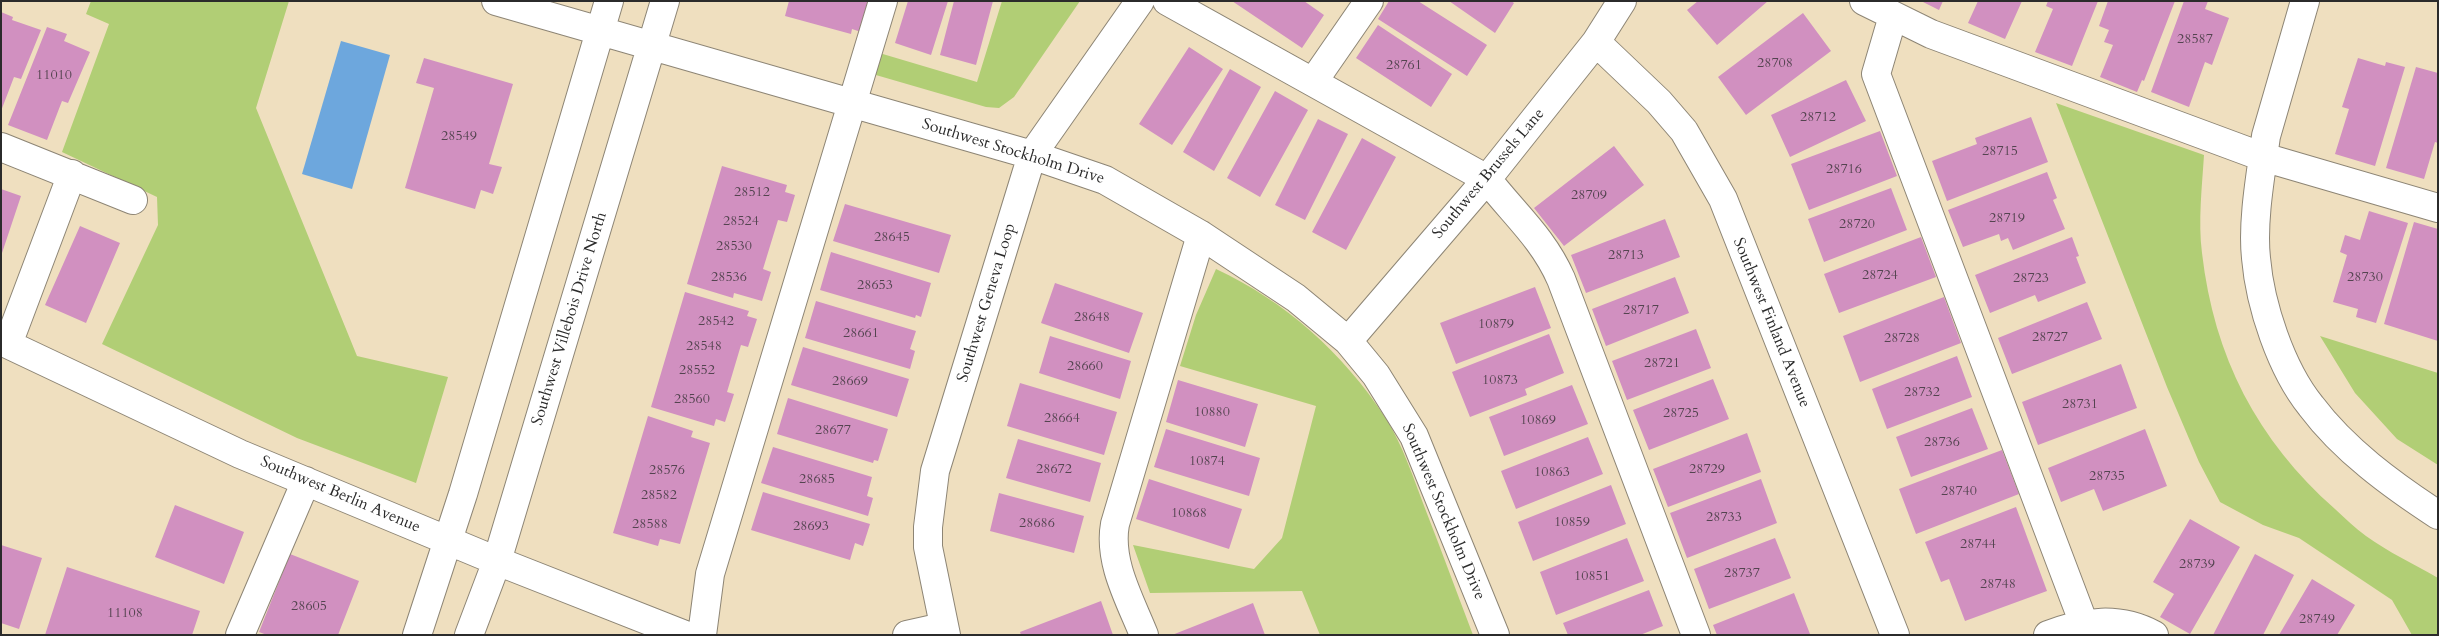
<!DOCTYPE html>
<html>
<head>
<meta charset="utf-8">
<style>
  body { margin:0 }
  #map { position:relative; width:2439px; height:636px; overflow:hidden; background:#efdfbf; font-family:Cardo,serif }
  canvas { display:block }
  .frame { position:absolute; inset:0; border:2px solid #2b2b2b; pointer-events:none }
</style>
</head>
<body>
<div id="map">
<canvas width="2439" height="636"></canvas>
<div class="frame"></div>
</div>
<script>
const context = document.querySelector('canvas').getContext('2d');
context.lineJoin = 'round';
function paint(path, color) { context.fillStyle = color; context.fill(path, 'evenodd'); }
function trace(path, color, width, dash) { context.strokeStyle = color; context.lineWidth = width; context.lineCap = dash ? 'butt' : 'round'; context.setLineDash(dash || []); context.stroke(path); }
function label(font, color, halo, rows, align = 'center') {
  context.font = font + ' Cardo,serif'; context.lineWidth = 5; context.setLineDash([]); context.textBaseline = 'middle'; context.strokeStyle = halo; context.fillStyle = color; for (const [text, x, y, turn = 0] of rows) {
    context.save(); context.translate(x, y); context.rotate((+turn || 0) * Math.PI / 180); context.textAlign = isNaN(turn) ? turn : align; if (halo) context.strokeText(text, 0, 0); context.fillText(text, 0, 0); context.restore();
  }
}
paint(new Path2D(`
  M91 1H289L256 108 357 356 448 377 416 483 297 438 102 344 158 225 157 197 62 152 109 24 86 14Z
  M1002 1H1080L1014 97 999 108 986 107 869 73 876 52 977 82Z
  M2056 103 2204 155C2202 187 2198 221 2202 253 2214 357 2257 440 2335 509 2345 518 2355 528 2366 536 2388 552 2414 564 2438 578V635H2412L2392 600 2299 538 2263 525 2220 502 2199 462 2167 387Z
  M1216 269C1285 301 1343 353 1385 417 1403 445 1414 480 1426 511 1442 552 1457 593 1473 635H1320L1302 591 1150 593 1133 545 1254 569 1282 538 1316 406 1180 366 1196 315Z
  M2320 336 2438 373V465L2397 439 2355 393Z`), '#b1ce75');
paint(new Path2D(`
  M341 41 390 55 352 189 302 174Z`), '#6da7dd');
paint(new Path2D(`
  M789 1H866L869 2 861 32 852 29 851 34 785 16Z
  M908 1H948L931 55 895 43Z
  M954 1H993L976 65 940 55Z
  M1232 1H1304L1324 15 1302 48Z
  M1389 1H1418L1487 45 1467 76 1378 19Z
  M1449 1H1511L1514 3 1495 33Z
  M1698 1H1768L1717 45 1687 10Z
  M1921 1H1943L1939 10Z
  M1978 1H2022L2005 39 1968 23Z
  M2048 1H2098L2072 66 2035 52 2053 9 2046 6Z
  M2108 1H2175L2144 81 2142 80 2137 92 2100 77 2113 45 2104 42 2109 30 2099 26Z
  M2184 1H2208L2205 9 2229 18 2212 65 2205 62 2189 107 2151 92Z
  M1 12 13 17 12 20 41 30 21 79 14 77 1 111Z
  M1803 13 1831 51 1746 115 1718 77Z
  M1378 25 1452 74 1431 107 1356 58Z
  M47 27 67 34 64 41 90 52 68 103 62 101 47 140 8 125Z
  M1189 47 1223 69 1172 145 1139 124Z
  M424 58 513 84 489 164 502 167 493 194 481 190 475 209 405 188 434 88 416 83Z
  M2358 58 2385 66 2386 62 2405 67 2375 166 2335 154 2349 109 2342 107Z
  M2416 67 2438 73V143L2435 142 2424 179 2386 168Z
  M1230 69 1261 87 1214 171 1183 152Z
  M1846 80 1866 121 1790 157 1771 115Z
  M1275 91 1308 110 1260 197 1227 178Z
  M2031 117 2048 162 1947 201 1932 161 1977 144 1975 138Z
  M1318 119 1348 134 1305 220 1275 205Z
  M1880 131 1897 176 1809 210 1791 164Z
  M1362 138 1396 157 1346 250 1312 232Z
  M1614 146 1644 185 1564 246 1534 208Z
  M722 166 787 185 785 192 795 195 787 222 778 220 763 269 771 272 762 301 734 293 733 298 687 284Z
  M2047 172 2057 198 2053 200 2065 229 2013 250 2008 238 2001 241 1999 234 1963 247 1948 210Z
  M1891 188 1907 230 1824 262 1808 219Z
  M1 189 21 196 2 253H1Z
  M845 204 951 235 939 273 833 241Z
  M2369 211 2408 223 2376 323 2356 317 2358 309 2333 302 2347 255 2340 252 2345 235 2360 240Z
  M1665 219 1680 257 1586 293 1571 255Z
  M2414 222 2438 229V341L2384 324Z
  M80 226 120 243 86 323 45 305Z
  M1921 237 1936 277 1839 313 1824 274Z
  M2072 237 2079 256 2076 257 2086 283 2038 302 2035 295 1990 313 1975 275Z
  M831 252 931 283 921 317 916 315 915 318 820 290Z
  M1675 277 1689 313 1606 346 1592 309Z
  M1055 283 1143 313 1129 353 1041 323Z
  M1535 287 1551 328 1456 364 1440 323Z
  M685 292 749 311 747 316 757 319 748 347 741 345 727 392 734 394 725 422 716 419 714 426 651 407Z
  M1944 297 1961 343 1860 382 1843 336Z
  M816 301 916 331 910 349 915 351 910 369 805 338Z
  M2087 302 2102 339 2012 374 1998 338Z
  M1696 329 1711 368 1627 400 1612 361Z
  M1549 334 1564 373 1525 389 1527 395 1470 417 1452 372Z
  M1050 336 1131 361 1120 399 1039 373Z
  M803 347 909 379 897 417 791 385Z
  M1957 356 1972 397 1887 429 1872 389Z
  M2121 364 2137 408 2038 445 2022 402Z
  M1713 379 1729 419 1649 450 1633 410Z
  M1178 380 1258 404 1245 447 1166 422Z
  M1020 383 1117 412 1104 455 1007 426Z
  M1572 385 1588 424 1504 456 1489 417Z
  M788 398 888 429 878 461 874 460 873 463 777 434Z
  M1972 408 1988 449 1911 477 1896 437Z
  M648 416 693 431 691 437 710 443 680 544 660 539 658 546 613 533Z
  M1166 429 1260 458 1249 496 1154 467Z
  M2145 429 2167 486 2103 511 2094 489 2061 502 2048 468Z
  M1747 433 1761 472 1668 507 1653 469Z
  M1588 437 1603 474 1516 509 1501 471Z
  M1018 439 1101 463 1090 502 1006 478Z
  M773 447 872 477 867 496 873 498 868 516 761 483Z
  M2002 450 2019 494 1916 534 1899 489Z
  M1149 479 1242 509 1229 549 1136 519Z
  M1761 479 1777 523 1687 558 1670 513Z
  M1611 485 1626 524 1533 561 1518 522Z
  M763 492 870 524 863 546 855 543 850 560 751 530Z
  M999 493 1084 516 1074 553 990 531Z
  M175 505 244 532 224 584 155 557Z
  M2016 507 2047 591 1965 621 1949 579 1941 582 1925 542Z
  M2190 519 2240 547 2190 634 2160 617 2174 594 2153 582Z
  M1627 538 1644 581 1556 615 1540 572Z
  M1775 538 1791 578 1709 609 1694 569Z
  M1 545 42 558 19 629 1 623Z
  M290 554 359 581 338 635H267L259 632Z
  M2255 554 2294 575 2263 635H2213Z
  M67 567 200 611 192 635H45Z
  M2312 579 2355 605 2337 635H2279Z
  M1649 590 1663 626 1640 635H1568L1563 623Z
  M1794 593 1810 634 1717 635 1713 625Z
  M1101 601 1113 635H1021L1020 632Z
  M1253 603 1265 635H1172Z`), '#d190c0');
const minor = new Path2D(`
  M496 1 1032 155 1105 180 1201 235 1296 298 1348 341 1376 375 1414 436 1495 635
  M1167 1 1487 179C1514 214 1543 238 1561 279L1696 635
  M1864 1 1931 34 2263 157 2438 208
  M2305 1 2266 136C2261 173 2252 221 2256 258 2260 305 2281 369 2311 406 2344 450 2392 485 2438 515
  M1893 16 1876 74 2084 624
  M1596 42 1659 102 1684 131 1723 199 1895 635
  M1313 82 1369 1
  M1 147 133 200
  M1 341 240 454 497 561 685 635
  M1348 341 1487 179 1596 42 1622 1
  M8 344 72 174
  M240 635 306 481
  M417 635 463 494 609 1
  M469 635 497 561 665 1
  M702 635 710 574 883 1
  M907 635 943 627
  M946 635 928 547V527L935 471 1032 155 1140 1
  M1144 635C1130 600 1108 562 1115 524L1201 235
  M2048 635C2084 621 2119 616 2154 635`);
trace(minor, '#8d8575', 30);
trace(minor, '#fff', 28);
label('14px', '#544450', null, [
  ["28587",2195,40],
  ["28708",1775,64],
  ["28761",1404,66],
  ["11010",54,76],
  ["28712",1818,118],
  ["28549",459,137],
  ["28715",2000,152],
  ["28716",1844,170],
  ["28512",752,193],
  ["28709",1589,196],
  ["28719",2007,219],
  ["28524",741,222],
  ["28720",1857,225],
  ["28645",892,238],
  ["28530",734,247],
  ["28713",1626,256],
  ["28724",1880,276],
  ["28536",729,278],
  ["28730",2365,278],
  ["28723",2031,279],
  ["28653",875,286],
  ["28717",1641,311],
  ["28648",1092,318],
  ["28542",716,322],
  ["10879",1496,325],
  ["28661",861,334],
  ["28727",2050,338],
  ["28728",1902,339],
  ["28548",704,347],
  ["28721",1662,364],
  ["28660",1085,367],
  ["28552",697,371],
  ["10873",1500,381],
  ["28669",850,382],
  ["28732",1922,393],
  ["28560",692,400],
  ["28731",2080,405],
  ["10880",1212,413],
  ["28725",1681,414],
  ["28664",1062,419],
  ["10869",1538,421],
  ["28677",833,431],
  ["28736",1942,443],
  ["10874",1207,462],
  ["28672",1054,470],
  ["28729",1707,470],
  ["28576",667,471],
  ["10863",1552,473],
  ["28735",2107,477],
  ["28685",817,480],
  ["28740",1959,492],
  ["28582",659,496],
  ["10868",1189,514],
  ["28733",1724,518],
  ["10859",1572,523],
  ["28686",1037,524],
  ["28588",650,525],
  ["28693",811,527],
  ["28744",1978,545],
  ["28739",2197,565],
  ["28737",1742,574],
  ["10851",1592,577],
  ["28748",1998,585],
  ["28605",309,607],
  ["11108",125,614],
  ["28749",2317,620]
]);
label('16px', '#2b2b2b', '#fff', [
  ["Southwest Stockholm Drive",1013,152,17],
  ["Southwest Brussels Lane",1489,174,-50],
  ["Southwest Geneva Loop",987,303,-73],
  ["Southwest Villebois Drive North",570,319,-73],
  ["Southwest Finland Avenue",1771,323,68],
  ["Southwest Berlin Avenue",340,495,23],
  ["Southwest Stockholm Drive",1443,512,67]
]);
</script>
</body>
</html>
